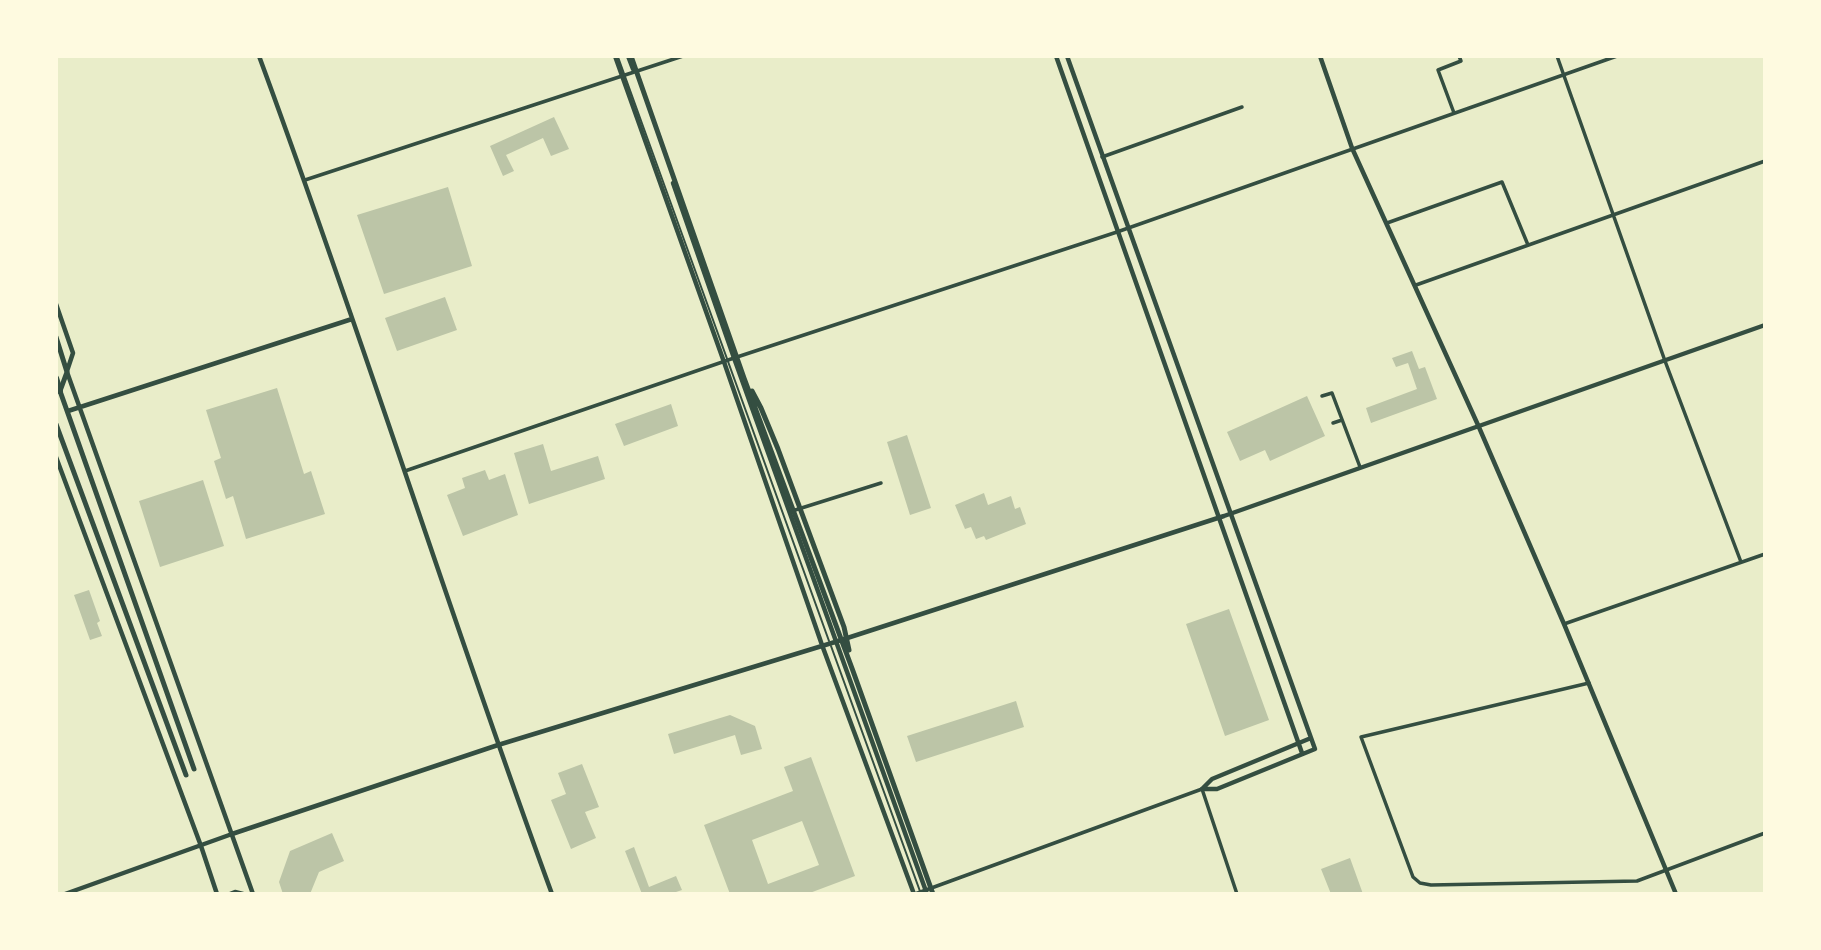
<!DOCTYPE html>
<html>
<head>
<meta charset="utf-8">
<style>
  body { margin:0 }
  #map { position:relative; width:1821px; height:950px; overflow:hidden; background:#e9edc9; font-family:Ubuntu,sans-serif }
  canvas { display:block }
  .frame { position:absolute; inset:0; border:58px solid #fefae0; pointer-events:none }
</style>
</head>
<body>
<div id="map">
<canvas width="1821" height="950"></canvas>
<div class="frame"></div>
</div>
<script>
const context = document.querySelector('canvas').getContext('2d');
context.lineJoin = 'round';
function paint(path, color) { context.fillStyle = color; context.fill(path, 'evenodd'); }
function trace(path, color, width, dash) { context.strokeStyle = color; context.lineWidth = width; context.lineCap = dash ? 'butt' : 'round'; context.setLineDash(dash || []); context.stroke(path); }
paint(new Path2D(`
  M554 117 569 149 551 156 543 138 506 155 514 171 503 176 490 146Z
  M448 187 472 266 384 294 357 215Z
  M445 297 457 330 397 351 385 318Z
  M1412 351 1419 369 1425 367 1437 399 1371 423 1366 408 1417 389 1408 363 1396 367 1392 358Z
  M277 388 304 474 311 471 325 514 246 539 233 496 226 499 214 461 221 458 206 410Z
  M1307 396 1325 436 1270 461 1265 450 1240 461 1227 432Z
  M671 404 678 426 624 446 615 424Z
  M907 435 931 508 910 515 887 442Z
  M543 444 551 471 598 456 605 479 529 504 514 453Z
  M485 470 489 480 505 474 518 515 463 536 447 495 465 488 462 478Z
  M203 480 224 546 160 567 139 501Z
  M984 493 988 505 1011 496 1015 509 1020 507 1026 524 986 540 984 536 976 539 971 527 965 529 955 505Z
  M89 590 100 621 97 623 102 636 90 640 74 595Z
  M1229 609 1269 720 1225 736 1186 624Z
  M1016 701 1024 727 916 762 907 736Z
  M730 715 755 726 762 749 741 755 735 735 674 754 668 734Z
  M811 757 855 876 807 894H730L704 825 793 791 784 767ZM802 821 819 865 768 884 752 840Z
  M582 764 599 807 585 812 596 838 571 849 551 800 566 794 558 773Z
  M332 833 344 861 319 872 310 894H283L279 882 290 851Z
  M634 847 649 887 676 876 682 890 670 894H642L625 851Z
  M1350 858 1363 894H1331L1321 869Z`), '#bcc5a7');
trace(new Path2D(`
  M618 57 829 641
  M831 646 921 894`), '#344e41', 2);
trace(new Path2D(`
  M1557 56 1665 361 1741 562
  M1454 113 1438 70 1461 61 1459 56
  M1102 157 1242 107
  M305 180 683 56
  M1387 223 1502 182 1528 245
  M1416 285 1765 161
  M1322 396 1332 393 1360 467
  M1333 423 1342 420
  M405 471 734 358 1117 232 1617 56
  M792 511 881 483
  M1564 624 1765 554
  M1589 683 1361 737 1413 877 1420 883 1431 885 1637 881 1765 833
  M915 894 1202 789 1237 894`), '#344e41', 3.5);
trace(new Path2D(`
  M259 56C362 334 450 616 552 894
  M1056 56 1302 753
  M1067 56 1315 749 1217 789H1202
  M1320 56 1352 148 1478 425 1564 624 1676 894
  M67 372 253 894
  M68 411 352 319
  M56 457 201 846 217 894
  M1202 789 1212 779 1311 738
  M65 894 232 834`), '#344e41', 4.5);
trace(new Path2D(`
  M615 56 724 362 822 645 914 894
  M628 56 633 69
  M673 183 734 358 927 894
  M56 304 73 353 67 371
  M232 834 498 745 835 642 1224 516 1765 325
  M230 894 235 892 243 894`), '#344e41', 4.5);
trace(new Path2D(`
  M56 337 67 372 60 391 194 769
  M56 424 186 775`), '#344e41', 5);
trace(new Path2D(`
  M631 56 744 378 853 671 933 894
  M752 391 761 408 778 449 844 627 849 650`), '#344e41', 5);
trace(new Path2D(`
  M56 378 60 391`), '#344e41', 6);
</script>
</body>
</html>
